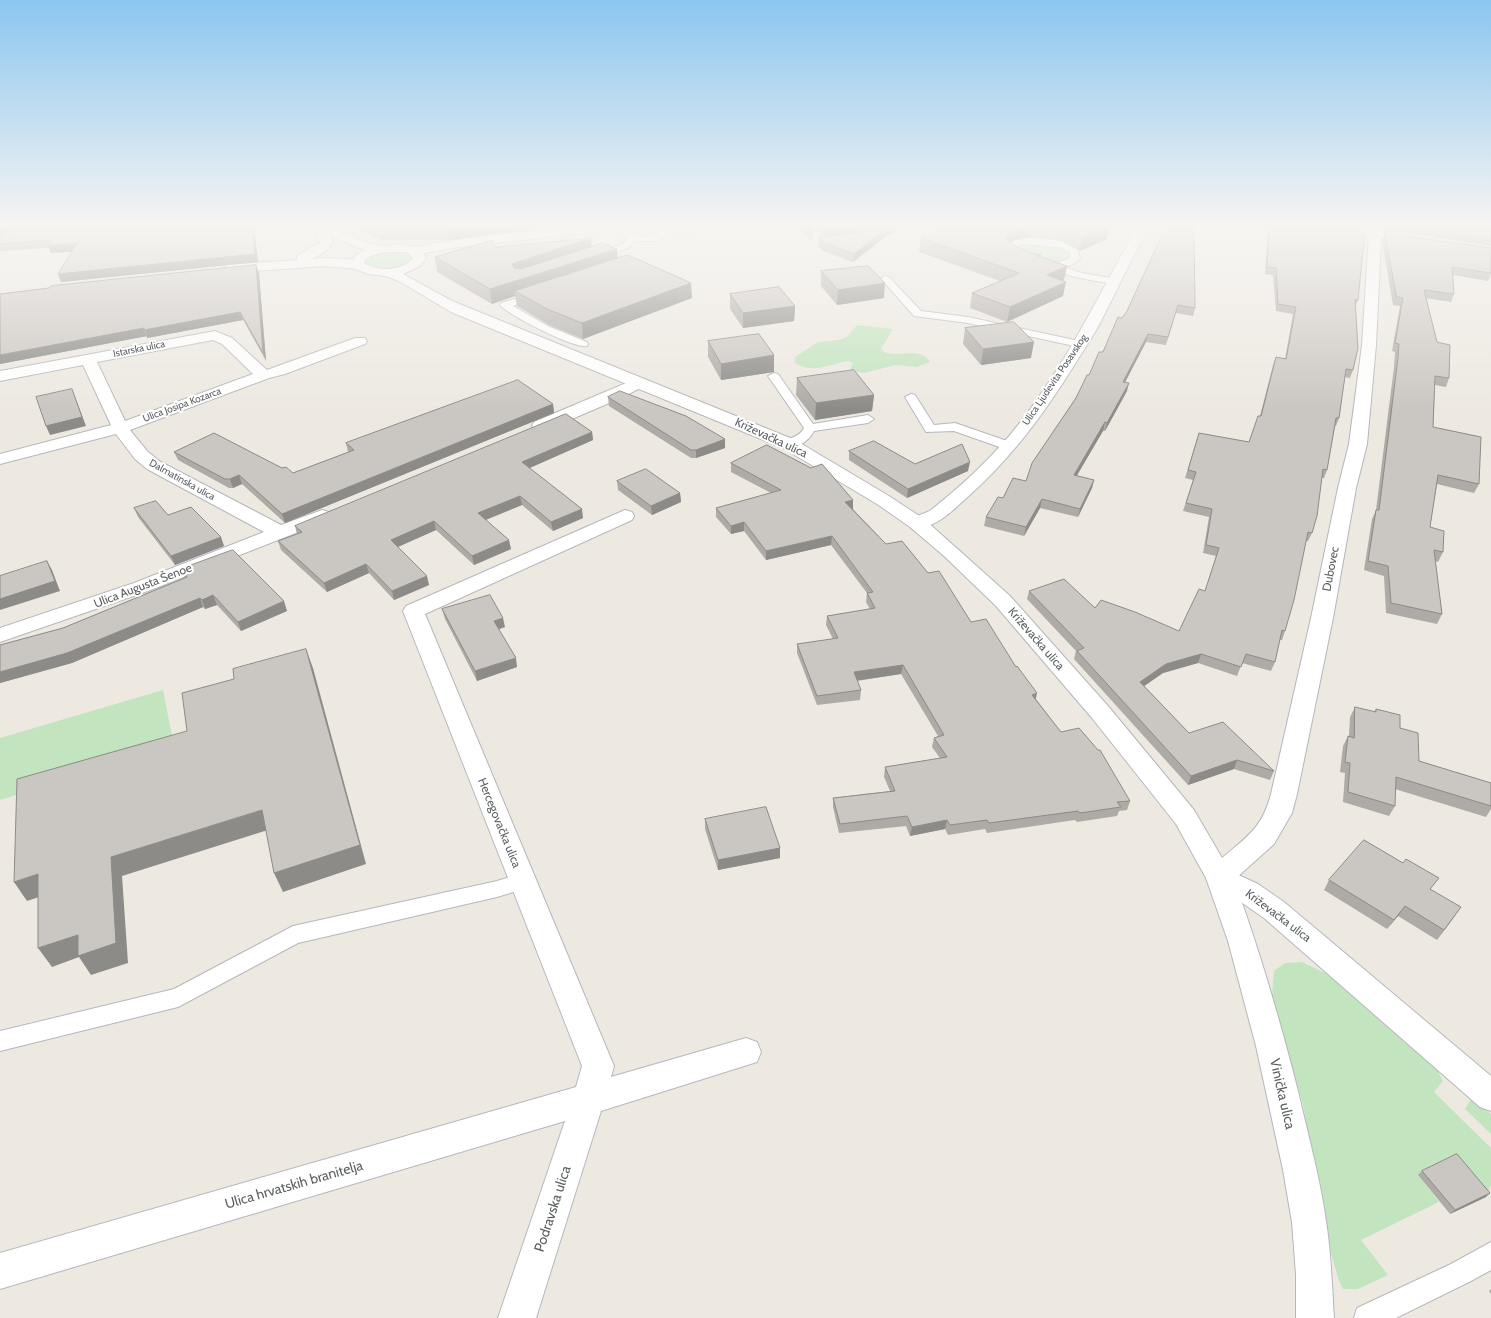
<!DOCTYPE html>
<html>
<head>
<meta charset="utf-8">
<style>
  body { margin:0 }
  canvas { display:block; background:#ede9e1 }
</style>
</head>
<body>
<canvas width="1491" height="1318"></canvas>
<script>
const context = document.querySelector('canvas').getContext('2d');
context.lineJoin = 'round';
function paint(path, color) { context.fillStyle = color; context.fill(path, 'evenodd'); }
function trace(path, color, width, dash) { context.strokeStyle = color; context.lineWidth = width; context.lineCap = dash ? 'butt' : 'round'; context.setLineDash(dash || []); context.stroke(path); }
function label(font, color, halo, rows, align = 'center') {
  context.font = font + ' Cabin,sans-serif'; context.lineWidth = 4; context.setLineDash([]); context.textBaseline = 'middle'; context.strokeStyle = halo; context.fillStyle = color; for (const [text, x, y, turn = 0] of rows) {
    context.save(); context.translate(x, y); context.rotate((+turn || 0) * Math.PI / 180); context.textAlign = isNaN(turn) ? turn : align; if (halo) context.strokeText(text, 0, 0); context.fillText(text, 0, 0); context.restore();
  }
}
paint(new Path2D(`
  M1034 244C1044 245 1063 243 1068 255 1058 270 1033 256 1020 252L1022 248Z
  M391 252 408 255 411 260C402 271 380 272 368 265L367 262C371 254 382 253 391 252Z
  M857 325 893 329 881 349 884 352C898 358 921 346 930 362L917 367 896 365 863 373 850 370 853 363 849 361C830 363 814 375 795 363V357L818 342 839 340 847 337Z
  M163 690 174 746 0 800V738Z
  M1302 962 1325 973 1348 990 1436 1068 1443 1081 1434 1092 1491 1148V1185L1486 1197 1453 1159 1418 1175 1439 1202 1361 1240 1388 1275 1358 1289H1343L1338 1278 1326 1235 1303 1104 1272 995 1274 971 1285 963Z
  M1471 1099 1491 1114V1134L1465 1109Z`), '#c2e4be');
const lane = new Path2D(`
  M549 225H559L565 232 564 234H558Z
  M614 225H624C627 228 632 234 636 235 646 239 654 234 662 230 675 224 712 225 727 225L723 228 667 234 656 241H635L628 248 598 258H592V254L622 244 628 238Z
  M802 225H811L822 239 839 237 844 240 839 243 817 244Z
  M1030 238 1061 241 1078 250 1080 259 1071 265 1064 267 1082 273 1116 279 1118 281 1113 284 1090 280 1071 276 1053 269 1029 266 1013 259 1005 252 1007 246 1017 240ZM1022 244 1059 247 1070 253V258C1053 267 1029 265 1015 251V249Z
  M886 276 889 277 921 311 968 317 1079 341 1084 344 1079 347 968 323 914 316 883 281 881 279 883 277Z
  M537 292 542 295 541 297 513 306 548 326 587 342 588 344 587 346C575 349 508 315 500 305L501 303Z
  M774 373 778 374 813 424 868 415 874 419 868 423 814 431C809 441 796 450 785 447L783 444C789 436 798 439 804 428L768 376Z
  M911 394 915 395 934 425 955 423 1013 443 1015 446 1009 450 1005 449 954 431 926 432 905 397Z
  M523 873 530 875 533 881 530 887 497 897 298 943 178 1007 0 1051V1031L174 989 293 926 497 881Z
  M1491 1242V1270L1469 1282 1396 1318H1354L1357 1308 1451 1264Z`);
const street = new Path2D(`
  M29 225H41L43 229 37 235 0 243V235L29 229 30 228Z
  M583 225H624L618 229 452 248 414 255 408 251C415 241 561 228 583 225Z
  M1138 225H1150C1132 258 1116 292 1099 325 1092 338 1083 351 1075 364 1042 417 1010 460 962 502 949 514 930 532 910 527L908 523C913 515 923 515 931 510 958 489 988 461 1010 435 1063 372 1098 296 1138 225Z
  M1303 225C1316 225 1375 225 1381 234L1375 238 1309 229Z
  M324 258 349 259 363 262 365 265 358 269 324 266 228 273 221 269 228 265Z
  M215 331 232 338 267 370 355 338H365L367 341 365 344 285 374 269 378 130 430 147 451 159 461 281 525 322 510 329 512 331 516 329 520 148 591 0 642V628L134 583 264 532 147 469 135 459 116 434 0 464V454L111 425 83 365 0 381V371ZM213 340 222 344 253 374 125 421 97 362Z
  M638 378 644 380 646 383 644 386 621 398 546 430 540 431 534 430 532 426 534 422Z
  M625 510 632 512 634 516 632 520 425 614 614 1066 611 1077 746 1038 757 1042 761 1052 757 1062 601 1111 536 1318H498L565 1121 0 1289V1253L576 1087 582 1066 403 611 406 606Z
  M1219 866 1258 884 1284 902 1491 1076V1111L1480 1107 1264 918 1238 900 1209 885 1206 877 1209 869Z`);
const secondary = new Path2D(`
  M306 225H324L368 243 383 246 400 244 419 248 426 258 420 266 403 274 452 301 795 440 889 496 924 519 1010 596 1108 706 1194 810 1222 858C1248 836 1262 828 1271 794L1311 618 1338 488 1349 444 1362 345 1369 234 1375 230 1417 236 1419 239 1417 242 1413 243 1381 238 1376 345 1367 444 1356 488 1333 618 1297 794 1292 813 1274 844 1234 880C1259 949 1280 1020 1298 1091 1308 1135 1320 1178 1326 1221 1331 1253 1332 1286 1334 1318H1296V1275L1292 1222 1283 1170 1256 1046 1228 941 1206 878 1176 824 1092 718 996 606 944 556 910 527 877 504 783 448 451 312 399 281 385 276 368 274 353 268 352 260 358 254 365 250 330 236 333 242C328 252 309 263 298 261L297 258 298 255 321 242 316 234 318 232ZM400 252 408 253 413 258C402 271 379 272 364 263 368 252 390 252 400 252Z`);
trace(lane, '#b4b8bc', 2);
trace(street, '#b4b8bc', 2);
trace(secondary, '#b3b7bc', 2);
paint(lane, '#fff');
paint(street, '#fff');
paint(secondary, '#fff');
paint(new Path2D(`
  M351 225H535V229L448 240H381Z
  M797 225H808L813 232 812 241Z
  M813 225H901L853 262 823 251 818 246V237H822ZM859 233H860L839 235Z
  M954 225 1110 226 1107 239 1080 251 1062 240 1030 237 1016 239 1010 243 1015 246 1031 253 1041 255V257L1064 280 1063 281V296L1007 322 970 308 972 293 1000 281 919 252 921 238Z
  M1268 225H1322L1358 300 1355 307 1353 370 1350 378 1345 377 1339 418 1336 426H1335L1327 470 1324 478H1322L1312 533 1308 541H1306L1285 631 1282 640H1280L1275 662 1271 671 1242 663 1237 676 1198 663 1163 673 1144 686 1189 733 1274 771 1270 780 1234 769 1188 785 1074 659 1076 651 1027 599 1029 591 1179 631 1205 591 1216 556 1203 553 1209 517 1183 511 1193 480 1185 478 1199 433 1249 442 1260 416 1273 365 1276 357 1285 359 1293 314 1276 311 1273 275 1265 274Z
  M1345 225H1364V227Z
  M1380 225H1491V246L1380 229Z
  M1385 233 1491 248V274L1488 281 1453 275 1454 294 1451 302 1426 298 1437 342 1449 378 1446 387 1435 385 1433 427 1479 484 1474 493 1437 484 1430 527 1443 552 1438 562 1435 561 1442 614 1437 624 1386 613 1384 576 1364 570 1372 519 1376 510 1394 367 1395 352 1392 351 1400 306 1393 305 1382 241Z
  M0 236H255L258 262 61 282 72 252 51 253 49 248 0 251Z
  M1161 237 1195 308 1193 316 1176 313 1166 345 1146 342 1125 382 1127 391 1105 431H1103L1076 476 1094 480 1092 488 1078 517 1040 508 1024 536 984 526 986 517 1003 498 1026 481 1089 375 1122 318 1127 311Z
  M592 246 617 249V258L692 298 583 339 549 325 517 306 515 296 492 304 437 272 435 257 495 247Z
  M256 265 259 273 266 361 243 320 147 338V336L0 364Z
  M821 271 884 298 837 305 821 286Z
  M730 294 795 306 794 321 743 328 730 309Z
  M965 328 1031 358 981 365 963 344Z
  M708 341 774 355V372L721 380 708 357Z
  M797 378 874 395 872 411 815 420 796 395Z
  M608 397 725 448 696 458H691L609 406Z
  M553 404 554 413 285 523 242 484 233 488H229L178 460 174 452 282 468 293 473 348 452 346 443Z
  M592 432 593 440 529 468 583 518 553 531 522 505 486 520 511 549 474 565 436 530 398 547 429 585 394 600 369 573 327 592 281 550 278 541 297 534 295 526Z
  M849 451 915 464 968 471 907 498 849 460Z
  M731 463 853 509 886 544 928 573 971 622 1036 699 1061 732 1130 801 1127 810 1119 811 1117 816 1077 822 1075 820 987 833 985 829 948 835 945 829 910 836 906 826 839 833 833 807V798L890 791 884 777 885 767 940 758 932 747 934 738 938 736 901 674 857 681 861 690 860 700 817 705 797 653V644L833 639 826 625 827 616 870 609 866 602 867 593 831 545 766 560 744 531 731 534 716 517V508L771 493 731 472Z
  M617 481 680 493 681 502 652 515 618 490Z
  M134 508 168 515 224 546 175 565 138 517Z
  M181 569 287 611 241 631 217 605 205 609 203 607 72 663 0 683V645L63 628 185 578Z
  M442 609 505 627 499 629 517 667 477 681 445 619Z
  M1355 707 1374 712 1376 709 1400 728 1419 761 1491 783V809L1486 817 1395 789V806L1389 816 1343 802 1345 773 1340 772 1343 746 1348 736H1349L1350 717Z
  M705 819 780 848V858L718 870 705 829Z
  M1329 880 1431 889 1454 917 1437 940 1398 916 1387 929 1324 890Z
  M1422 1171 1486 1197 1450 1214 1418 1175Z
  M1491 1289V1294L1489 1291Z`), '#aeaaa6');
paint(new Path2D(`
  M2 225H28V228L0 234V226Z
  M455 225H535V229L448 240 446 227Z
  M850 225H859V233L823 237V229Z
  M891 225H901L853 262 854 254Z
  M1018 225H1032L1030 237 1016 239 1006 246 1004 253 1008 232Z
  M1110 226 1107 239 1080 251 1082 237Z
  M253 228 255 236 258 262 61 282 58 274Z
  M591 238 592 252 514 279 512 264Z
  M77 243 80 251 51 253 48 246Z
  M617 249 618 264 515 291V296L492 304 490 289Z
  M256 265 259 273 266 361 263 353Z
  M1067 266 1064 280 1044 289 1047 275Z
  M1066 282 1063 296 1007 322 1010 307Z
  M691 283 692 298 583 339 582 323Z
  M885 283 884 298 837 305 838 290Z
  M795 306 794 321 743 328V313Z
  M240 312 243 320 147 338 144 330Z
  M144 328 147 336 0 364V355Z
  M1148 334 1146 342 1121 390 1123 382Z
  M1034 342 1031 358 981 365 983 349Z
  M774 355V372L721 380V364Z
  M1129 383 1127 391 1105 431 1107 423Z
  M72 389 86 426 50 435 46 426Z
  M874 395 872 411 815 420 816 403Z
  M553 404 554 413 285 523 282 514Z
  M1105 422 1103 431 1072 484 1074 475Z
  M592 432 593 440 523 471 522 462Z
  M725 439V448L696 458V450Z
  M970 462 968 471 907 498 908 489Z
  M239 475 242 484 233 488 230 479Z
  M1094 480 1092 488 1078 517 1080 509Z
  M680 493 681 502 652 515 651 506Z
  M520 496 522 505 480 522 478 513Z
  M1042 499 1040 508 1024 536 1026 527Z
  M853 500V509L845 510V502Z
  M582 509 583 518 553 531 551 522Z
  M434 521 436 530 393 549 391 540Z
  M744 522V531L731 534V526Z
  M832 536 831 545 766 560V551Z
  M221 537 224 546 175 565 171 556Z
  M509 540 511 549 474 565 472 556Z
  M47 561 52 570 60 591 0 610V599Z
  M366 564 369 573 327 592 324 583Z
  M427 576 429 585 394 600 392 591Z
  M213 595 217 605 205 609 202 600Z
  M200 598 203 607 72 663 0 683V672Z
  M284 601 287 611 241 631 238 622Z
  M503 618 505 627 496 630 494 621Z
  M306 649 313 668 366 864 283 892 274 873Z
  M1201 654 1198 663 1163 673 1137 691 1140 682 1166 664Z
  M516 658 517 667 477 681 475 671Z
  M903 665 901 674 853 681 854 672Z
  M1037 693 1035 703 1032 695Z
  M1237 760 1234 769 1188 785 1191 776Z
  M262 810 271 829 122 876 128 963 91 975 79 957 52 967 38 948 111 857Z
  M947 820 945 829 910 836 912 827Z
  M780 848V858L718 870V860Z
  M38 874 51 893 27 901 14 882Z
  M1405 906 1398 916 1387 929 1394 920Z
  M1461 907 1454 917 1437 940 1444 930Z
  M1490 1193 1486 1197 1450 1214 1455 1210Z`), '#8d8b87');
const building = new Path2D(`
  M38 225H246L253 228 255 254 58 274 77 243 48 246 52 240 0 244V236L34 229Z
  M375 225H455L446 227H378Z
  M806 225H808L813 232Z
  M820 225H850L823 229Z
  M862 225H891L854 254 823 242 818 237 860 233 865 230V227Z
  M954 225H1018L1008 232 1006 239 1015 246 1031 253 1041 255 1038 256 1067 266 1047 275 1066 282 1010 307 972 293 1019 273 921 238Z
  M1058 225H1109L1110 226 1082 237 1064 226Z
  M1170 225H1194L1195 308 1178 305 1168 337 1148 334 1123 382 1129 383 1107 423 1105 422 1074 475 1094 480 1080 509 1042 499 1026 527 986 517 998 497 1003 498 1013 478 1026 481 1032 463 1076 398 1087 375H1089L1099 352H1103L1118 317 1122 318 1127 311 1161 237Z
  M1270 225H1322L1365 231 1358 300H1355L1358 348 1353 370 1346 369 1339 418H1336L1327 470 1323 469 1317 516 1312 533 1308 532 1294 600 1285 631 1282 630 1275 662 1246 654 1241 667 1201 654 1166 664 1140 682 1189 733 1223 722 1274 771 1237 760 1191 776 1077 651 1084 648 1029 591 1064 579 1095 608 1101 600 1135 612 1179 631 1199 589 1205 591 1219 548 1206 545 1212 509 1186 503 1196 472 1188 470 1199 433 1249 442 1258 416H1261L1276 357 1286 359 1296 307 1278 304 1276 268 1267 267Z
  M1404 225H1491V239Z
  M1385 233 1491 248V273L1452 267 1454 294 1424 290 1437 342 1450 345 1449 378 1435 376 1433 427 1481 437 1479 484 1438 475 1430 527 1444 531 1443 552 1434 550 1442 614 1391 603 1388 566 1368 561 1376 510H1379L1398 358 1399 344 1395 343 1403 298 1397 297Z
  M591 238 512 264 514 268 521 269 602 243 617 249 490 289 435 257 493 240 495 247Z
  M628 255 691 283 582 323 547 309 515 291Z
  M256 265 263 353 240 312 144 330V328L0 355V294L49 288 51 286Z
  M868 266 885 283 838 290 821 271Z
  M779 287 795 306 743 313 730 294Z
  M1014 322 1034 342 983 349 965 328Z
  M759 334 774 355 721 364 708 341Z
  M854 370 874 395 816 403 797 378Z
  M518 380 553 404 282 514 239 475 230 479H225L174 452 214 433 282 468 286 467 293 473 354 450 346 443Z
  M72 389 82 417 46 426 36 397Z
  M620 391 686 416 725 439 696 450H691L608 397Z
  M566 414 592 432 522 462 582 509 551 522 520 496 478 513 509 540 472 556 434 521 391 540 427 576 392 591 366 564 324 583 278 541 302 532 295 526Z
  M874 441 915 464 962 444 970 462 908 489 849 451Z
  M767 445 811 468 822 464 853 500 845 502 886 544 902 541 928 573 939 571 971 622 986 619 1016 667 1017 666 1037 693 1032 695 1061 732 1079 728 1098 750H1100L1130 801 1117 802 1121 807 1080 813 1078 811 989 823 987 820 950 825 947 820 912 827 907 816 840 824 833 798 895 791 885 767 947 757 934 738 944 735 903 665 854 672 861 690 817 696 797 644 838 638 827 616 875 608 867 593 873 592 832 536 766 551 744 522 731 526 716 508 781 490 731 463Z
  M646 469 680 493 651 506 617 481Z
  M156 501 168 515 191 507 221 537 171 556 134 508Z
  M233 550 284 601 238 622 213 595 202 600 200 598 67 653 0 672V645L63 628 187 577 181 569Z
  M47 561 55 581 0 599V576Z
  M490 595 503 618 494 621 516 658 475 671 442 609Z
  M306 649 360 845 274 873 262 810 111 857 116 943 78 956V935L38 948V874L14 882 17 779 187 731 182 693 234 679 233 669Z
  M1355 707 1376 712V709L1400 715V728L1418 733 1419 761 1491 783V806L1396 777 1395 806 1348 792 1350 763 1345 762 1348 736 1354 738Z
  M766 807 780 848 718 860 705 819Z
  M1364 840 1403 863 1406 859 1439 878 1430 889 1461 907 1444 930 1405 906 1394 920 1329 880Z
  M1457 1154 1490 1193 1455 1210 1422 1171Z`);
paint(building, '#cac6c1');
trace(building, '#8d8b87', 1);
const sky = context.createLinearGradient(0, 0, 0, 410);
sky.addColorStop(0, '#8bc6f0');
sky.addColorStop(0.55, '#f7f5f2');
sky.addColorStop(1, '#f7f5f200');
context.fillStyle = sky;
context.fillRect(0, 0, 1491, 410);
label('10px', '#5a5f62', '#fff', [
  ["Istarska ulica",139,349,-11],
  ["Ulica Ljudevita Posavskog",1055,380,-56],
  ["Ulica Josipa Kozarca",182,405,-20],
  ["Dalmatinska ulica",182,480,29]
]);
label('12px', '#5a5f62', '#fff', [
  ["Križevačka ulica",771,438,25],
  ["Dubovec",1331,569,-79],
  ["Ulica Augusta Šenoe",143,586,-21],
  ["Križevačka ulica",1036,639,49],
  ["Hercegovačka ulica",499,823,68],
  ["Križevačka ulica",1278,916,37]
]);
label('14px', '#5a5f62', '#fff', [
  ["Vinička ulica",1282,1094,77],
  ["Ulica hrvatskih branitelja",294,1185,-16],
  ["Podravska ulica",553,1209,-72]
]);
</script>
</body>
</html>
